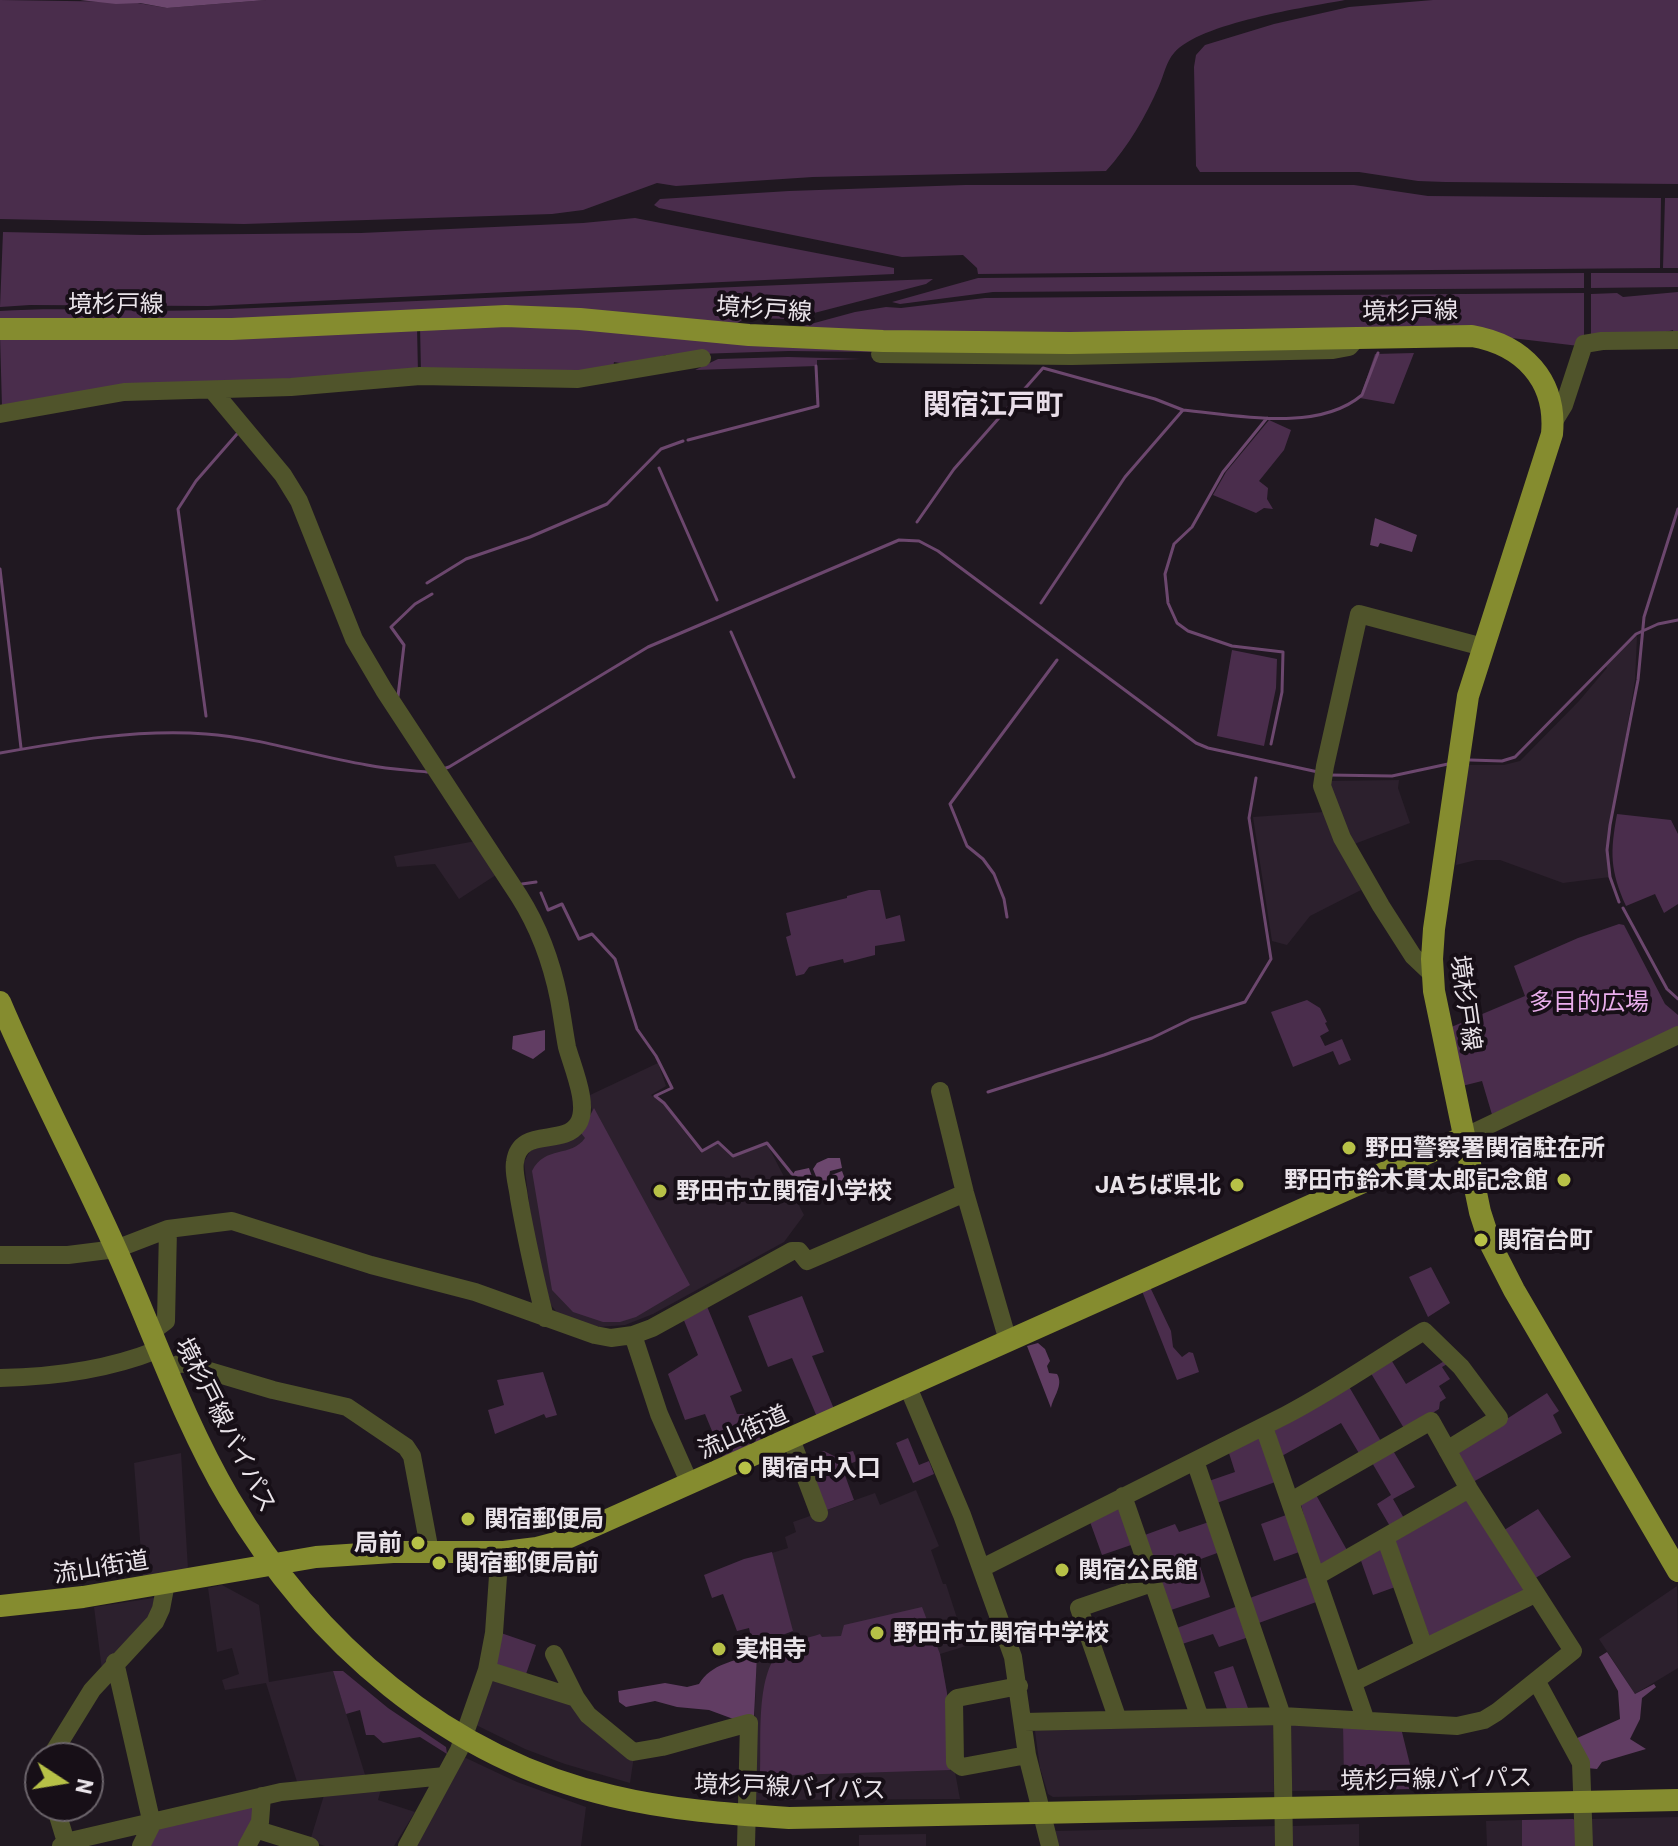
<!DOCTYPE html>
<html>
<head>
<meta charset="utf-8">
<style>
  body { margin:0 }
  #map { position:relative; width:1678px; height:1846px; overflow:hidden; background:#201821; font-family:Barlow,sans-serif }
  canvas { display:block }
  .north { position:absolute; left:24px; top:1742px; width:80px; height:80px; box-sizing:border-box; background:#170f17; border:2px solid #6b646b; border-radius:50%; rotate:102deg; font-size:22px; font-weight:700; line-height:32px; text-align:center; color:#e9e3e9 }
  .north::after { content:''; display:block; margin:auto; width:28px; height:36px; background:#b7c147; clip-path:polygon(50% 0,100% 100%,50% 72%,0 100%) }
</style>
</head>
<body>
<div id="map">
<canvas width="1678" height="1846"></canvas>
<div class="north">N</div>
</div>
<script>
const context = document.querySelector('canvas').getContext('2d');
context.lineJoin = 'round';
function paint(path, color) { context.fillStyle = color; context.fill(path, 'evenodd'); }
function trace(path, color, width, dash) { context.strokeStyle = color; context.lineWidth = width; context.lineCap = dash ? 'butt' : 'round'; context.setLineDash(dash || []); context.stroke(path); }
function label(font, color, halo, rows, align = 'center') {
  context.font = font + ' Barlow,"Noto Sans JP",sans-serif'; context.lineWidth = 8; context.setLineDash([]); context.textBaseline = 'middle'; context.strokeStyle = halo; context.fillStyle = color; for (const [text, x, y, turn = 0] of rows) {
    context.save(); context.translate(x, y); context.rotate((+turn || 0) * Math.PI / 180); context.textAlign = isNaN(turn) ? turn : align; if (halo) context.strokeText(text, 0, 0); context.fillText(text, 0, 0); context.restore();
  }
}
paint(new Path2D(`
  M1637 636 1635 680 1607 850 1610 877 1563 883 1500 860H1476L1456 865 1467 765H1504L1520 761 1579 701 1607 668 1605 665Z
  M1399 780 1398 788 1410 823 1349 846 1328 781Z
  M1324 812 1361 890 1310 916 1287 945 1272 941 1253 817Z
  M476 841 499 873 459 899 435 864 397 867 394 856Z
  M658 1063 666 1086 651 1095 663 1104 701 1153 718 1143 733 1157 767 1144 804 1215 784 1242 653 1314 625 1325 598 1327 559 1315 551 1305 534 1243 524 1162 530 1151 584 1130 589 1121 592 1110 588 1096Z
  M181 1453 188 1569 143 1578 134 1463Z
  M916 1490 939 1546 931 1550 943 1584H946L966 1646 940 1654 947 1693 950 1770 955 1772 960 1799 756 1800 752 1796 757 1648 793 1634 772 1553 788 1548 785 1537 796 1532 793 1522 875 1493 880 1505Z
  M222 1585 259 1605 269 1682 333 1671 366 1778 298 1785 266 1683 225 1690 222 1680 239 1674 232 1648 217 1652 208 1588Z
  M1677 1586 1678 1668 1635 1694 1599 1639Z
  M160 1597 155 1615 102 1670 94 1607Z
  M489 1679 571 1703 634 1756 630 1783 565 1764 525 1749 476 1725Z
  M1273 1721 1274 1792 1053 1797 1048 1794 1040 1768 1035 1731 1038 1727Z
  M1291 1721 1343 1725 1344 1790 1292 1791Z
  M466 1758 517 1782 586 1807 581 1846H414L461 1759Z
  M382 1786 378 1800 415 1812 394 1846H325L310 1841 325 1792Z
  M1678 1817V1846H1589L1591 1819Z
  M1522 1820V1846H1487L1486 1821Z
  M1359 1824V1846H1290L1289 1829 1293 1826Z
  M1275 1826 1279 1846H1056L1054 1835 1056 1831Z
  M926 1834V1846H859V1835Z`), '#2c202d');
paint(new Path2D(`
  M0 0 132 2 167 8 266 0H1345C1307 7 1199 23 1174 53 1166 62 1164 75 1159 86 1146 116 1128 147 1106 171L813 177 676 186 657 183 583 210 552 214 244 224 0 219Z
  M1433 0H1678V184L1445 182 1418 181 1359 172H1200L1196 166 1194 67 1196 55 1205 45 1274 24 1349 7Z
  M965 185H1354L1428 196 1661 198 1660 268 978 274 977 268 963 255 902 257 659 208 654 205 660 199 789 191Z
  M1665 198H1678V268H1663Z
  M635 218 894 268V274L208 306 30 305 0 307 3 232 143 235 361 233 583 223Z
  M1584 273V288L993 292 900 304 892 302 978 278Z
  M1591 273H1678V287L1591 288Z
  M933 279 926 284 791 319 745 318 730 328 270 320 0 322V311C68 306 137 313 206 310 449 300 691 288 933 279Z
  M1678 292V336H1674L1673 330 1649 337H1591V294L1617 293 1623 297Z
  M1584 293V337L1579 346 1503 337H1050L796 328 855 312 886 307 901 308 985 298Z
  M476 324 1041 354 789 351 666 355 632 365 614 362 613 369 609 370 421 372 420 326Z
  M417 327 418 373 2 407 0 335Z
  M1414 353 1394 404 1360 398 1375 354Z
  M788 357 862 359 817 360V366L695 370 718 359Z
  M1269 420 1291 430 1284 450 1259 481 1268 488 1267 499 1273 509 1264 508 1256 513 1213 495 1226 472Z
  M1232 650 1277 659 1276 688 1264 746 1217 736Z
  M1617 814 1671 820 1678 834V904L1664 913 1655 894 1626 906C1610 870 1610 853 1617 814Z
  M869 890H880L886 919 900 915 905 941 875 946V955L844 963 843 959 809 967 804 974 796 976 786 937 791 935 786 913 847 898V896Z
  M1619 924 1624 925 1665 1004 1678 1015V1028L1493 1118 1482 1081 1462 1086 1449 1028 1525 996 1514 966 1578 938Z
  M1307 1000 1320 1008 1327 1022 1325 1023 1329 1031 1320 1036 1325 1046 1342 1039 1351 1060 1339 1065 1333 1051 1293 1067 1271 1012Z
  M594 1108 690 1285 636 1317 620 1322H603L573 1312 552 1290 532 1171C545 1145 571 1158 585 1138L581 1133Z
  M1431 1267 1450 1303 1428 1317 1409 1277Z
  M1150 1287 1171 1331 1173 1347 1182 1357 1189 1352 1193 1353 1199 1372 1177 1380 1142 1291Z
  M802 1296 824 1352 812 1356 834 1409 817 1417 792 1358 768 1367 748 1316Z
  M706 1304 742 1391 730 1396 737 1414H751L761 1440 724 1460 705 1414 685 1420 668 1374 698 1355 683 1318Z
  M1390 1358 1406 1384 1446 1360 1449 1363 1442 1367 1450 1379 1439 1386 1446 1398 1440 1402 1439 1409 1405 1430 1369 1370Z
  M543 1372 557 1415 546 1418 544 1414 495 1434 488 1410 504 1405 497 1380Z
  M1348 1385 1382 1443 1360 1455 1341 1423 1280 1457 1274 1427Z
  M1547 1393 1559 1411 1553 1415 1562 1433 1471 1483 1457 1451Z
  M1258 1436 1278 1481 1214 1504 1206 1482 1235 1472 1228 1450Z
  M908 1438 919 1465 929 1461 934 1474 913 1483 896 1443Z
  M1392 1449 1415 1487 1393 1499 1405 1520 1391 1528 1377 1504 1391 1495 1371 1461Z
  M824 1451 834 1456 853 1451 857 1461 842 1467 854 1500 824 1511 811 1477 818 1473 815 1463 820 1461 818 1453Z
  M1315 1493 1348 1552 1323 1567 1317 1565 1300 1501Z
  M1465 1498 1525 1588 1524 1593 1430 1638 1393 1543 1395 1537Z
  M1116 1504 1134 1544 1102 1555 1089 1519Z
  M1538 1509 1571 1557 1532 1580 1501 1532Z
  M1289 1514 1302 1551 1274 1561 1261 1524Z
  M1209 1522 1220 1552 1198 1560 1210 1597 1168 1611 1142 1536 1175 1524 1179 1532Z
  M1379 1546 1398 1586 1373 1595 1360 1558Z
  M772 1552 793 1631 753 1646 749 1628 737 1631 723 1594 712 1598 704 1575 744 1559Z
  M1311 1576 1319 1601 1256 1624 1247 1599Z
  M1238 1606 1249 1637 1219 1647 1213 1634 1179 1645 1174 1629Z
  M922 1607 940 1654 947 1693 950 1770 760 1776C762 1741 754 1670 784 1647 793 1640 809 1638 820 1634L822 1637 841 1636 844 1625Z
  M498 1632 536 1645 525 1677 496 1667Z
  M1233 1666 1249 1711 1228 1712 1214 1672Z
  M333 1671H343L388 1708 446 1747 447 1754 420 1737 383 1743 374 1735H366L360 1710 346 1714Z
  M1343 1725 1401 1728 1416 1789 1344 1790Z
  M253 1804 257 1808 241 1846H146L159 1827Z
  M1573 1819 1578 1822V1846H1522V1820Z`), '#4a2d4c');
paint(new Path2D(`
  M1375 518 1417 535 1412 552 1380 543 1378 547 1370 545Z
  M545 1030V1050L533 1059 512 1049 513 1036Z
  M1038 1343 1045 1349 1050 1361 1047 1366 1049 1373 1057 1374C1064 1385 1053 1397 1051 1408L1027 1346Z
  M1607 1652 1635 1694 1654 1684 1656 1687 1642 1698 1640 1719 1630 1739 1646 1749 1602 1762 1597 1769 1587 1768 1575 1739 1620 1719 1618 1691 1599 1657Z
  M757 1655 754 1717 736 1720 709 1710 677 1707 655 1701 626 1707 619 1702 618 1691 665 1683 687 1687 699 1684C711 1664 735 1660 757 1655Z`), '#613d63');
paint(new Path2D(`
  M80 0H266L167 8 140 3 116 4Z
  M828 1158H840L842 1168 830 1171 829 1176 842 1171 845 1179 842 1185 824 1196 813 1169 817 1163Z
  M809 1168 819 1197 809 1205 801 1199 791 1177 795 1171Z`), '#6c476e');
trace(new Path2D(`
  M1267 418 1223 472 1192 527 1174 544 1165 574 1168 603 1177 623 1188 631 1232 646 1283 652 1282 692 1271 744
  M688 440 818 406 816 366
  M659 468 717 600
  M917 522 954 469 1043 368 1155 399 1183 410
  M0 569 21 748
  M427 583 466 559 530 537 607 504 661 449 683 441
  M1041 603 1125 477 1183 410C1236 415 1317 433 1362 395L1378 353
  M731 632 794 777
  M398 696 404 645 391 627 415 604 432 594
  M206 716 178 509 196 481 237 434
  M0 753C68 741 136 729 206 734 261 738 313 756 367 765 387 769 407 770 427 772
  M1470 760 1502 761 1515 757 1636 634 1658 624 1678 620
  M443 769 449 767 648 647 899 540 919 541 938 551 1196 743 1208 748 1318 772
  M1329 775 1392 776 1448 764
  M522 884 536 882
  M541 893 548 910 562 904 579 939 592 934 615 959 637 1029 656 1056 672 1088 655 1096 664 1103 702 1151 718 1142 733 1156 767 1143 792 1174
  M1619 902 1610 877 1607 850 1610 825 1638 680 1644 617 1678 509
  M1623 908 1667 989 1678 999
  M1007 917 1004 899 994 874 983 859 967 846 950 804 1057 660
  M988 1092 1104 1055 1152 1038 1191 1019 1245 1002 1271 959 1249 818 1256 778`), '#6c476e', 3);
trace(new Path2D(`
  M880 354 1072 356 1333 350 1349 347 1357 338
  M213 391 283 475 299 501 354 639 384 690 519 896C538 926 552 964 559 999 562 1015 564 1031 567 1047 572 1066 590 1106 578 1124 563 1147 520 1126 515 1162 513 1173 518 1187 519 1198 526 1238 535 1278 545 1318
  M0 414 124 392 291 387 420 376 578 379 702 358
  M1553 423 1564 405 1584 344 1602 341 1678 340
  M1432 974 1413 956 1381 906 1342 838 1322 786 1325 766 1359 614 1483 647
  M940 1091 965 1193 1008 1341
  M1464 1137 1678 1035
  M0 1255H68L116 1249 168 1229 232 1221 371 1265 475 1292 595 1335 611 1338 633 1335 652 1328 792 1251H799L807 1261 965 1193
  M150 1333 166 1321 168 1229
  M633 1335 659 1414 690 1484
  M165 1369 182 1363 273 1390 347 1407 406 1447 412 1456 430 1552
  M0 1378C53 1377 107 1370 157 1350
  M908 1387 962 1515 1013 1657 1027 1755 1050 1846
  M1264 1427 1366 1721
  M791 1439 819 1513
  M1195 1461 1282 1716 1284 1846
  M1123 1496 1200 1718
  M1385 1537 1424 1647
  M982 1568 1286 1415C1334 1390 1378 1359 1424 1331L1461 1367 1499 1418 1447 1450
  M1317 1576 1469 1489
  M554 1654 576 1698 588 1715 633 1752 662 1747 749 1723 746 1846
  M115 1662 152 1824 141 1846
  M487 1670 576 1698
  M1354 1682 1535 1594
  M1537 1682 1581 1763 1584 1846
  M1019 1686 957 1698 954 1701 955 1762 962 1767 1027 1755
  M1118 1720 1079 1608 1152 1583
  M1024 1722 1282 1716 1457 1726 1484 1720 1497 1712 1573 1651 1469 1489 1431 1421 1291 1501
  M50 1758 92 1690 155 1622 161 1609 166 1583
  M55 1806 66 1842
  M258 1830 310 1846
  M61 1846 66 1842 281 1792 445 1776
  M247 1846 260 1822 262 1796
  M407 1846 459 1750 487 1670 494 1633 498 1576 504 1552`), '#50542b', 18);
trace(new Path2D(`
  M0 329H232L506 316 580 319 749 335 883 341 1070 343 1472 336C1523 345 1557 380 1552 434L1468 696 1434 929 1432 959 1434 991 1480 1212 1490 1243 1514 1290 1678 1571
  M0 1002C35 1085 78 1164 115 1247 153 1331 182 1418 229 1498 314 1642 447 1758 612 1796 670 1810 729 1814 789 1818L1678 1800
  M0 1606 83 1597 316 1557 393 1552H504L537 1548 556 1543 1464 1137`), '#858c2f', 22);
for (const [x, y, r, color] of [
  [1349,1148,8,"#b7c147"],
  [1564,1180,8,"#b7c147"],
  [1237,1185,8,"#b7c147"],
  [660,1191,8,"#b7c147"],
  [1481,1240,8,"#b7c147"],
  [745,1468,8,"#b7c147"],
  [468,1519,8,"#b7c147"],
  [418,1543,8,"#b7c147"],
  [439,1563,8,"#b7c147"],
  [1062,1570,8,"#b7c147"],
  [877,1633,8,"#b7c147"],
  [719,1649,8,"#b7c147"]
]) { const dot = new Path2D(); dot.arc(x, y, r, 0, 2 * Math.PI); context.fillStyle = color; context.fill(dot); trace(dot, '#170f17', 3); }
label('24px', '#e9e3e9', '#170f17', [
  ["境杉戸線",116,304],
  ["境杉戸線",764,309,4],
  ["境杉戸線",1410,311,-1],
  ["境杉戸線",1466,1003,82],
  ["境杉戸線バイパス",226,1425,63],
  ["流山街道",743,1432,-24],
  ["流山街道",101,1567,-9],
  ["境杉戸線バイパス",1436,1779,-1],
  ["境杉戸線バイパス",790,1787,2]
]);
label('24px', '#e9aeec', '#170f17', [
  ["多目的広場",1589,1002]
]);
label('bold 24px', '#e9e3e9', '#170f17', [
  ["野田警察署関宿駐在所",1365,1148],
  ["野田市鈴木貫太郎記念館",1548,1180,"right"],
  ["JAちば県北",1221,1185,"right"],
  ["野田市立関宿小学校",676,1191],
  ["関宿台町",1497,1240],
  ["関宿中入口",761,1468],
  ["関宿郵便局",484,1519],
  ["局前",402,1543,"right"],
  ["関宿郵便局前",455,1563],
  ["関宿公民館",1078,1570],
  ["野田市立関宿中学校",893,1633],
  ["実相寺",735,1649]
], 'left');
label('bold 28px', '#e8dde8', '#170f17', [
  ["関宿江戸町",993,405]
]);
</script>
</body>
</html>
